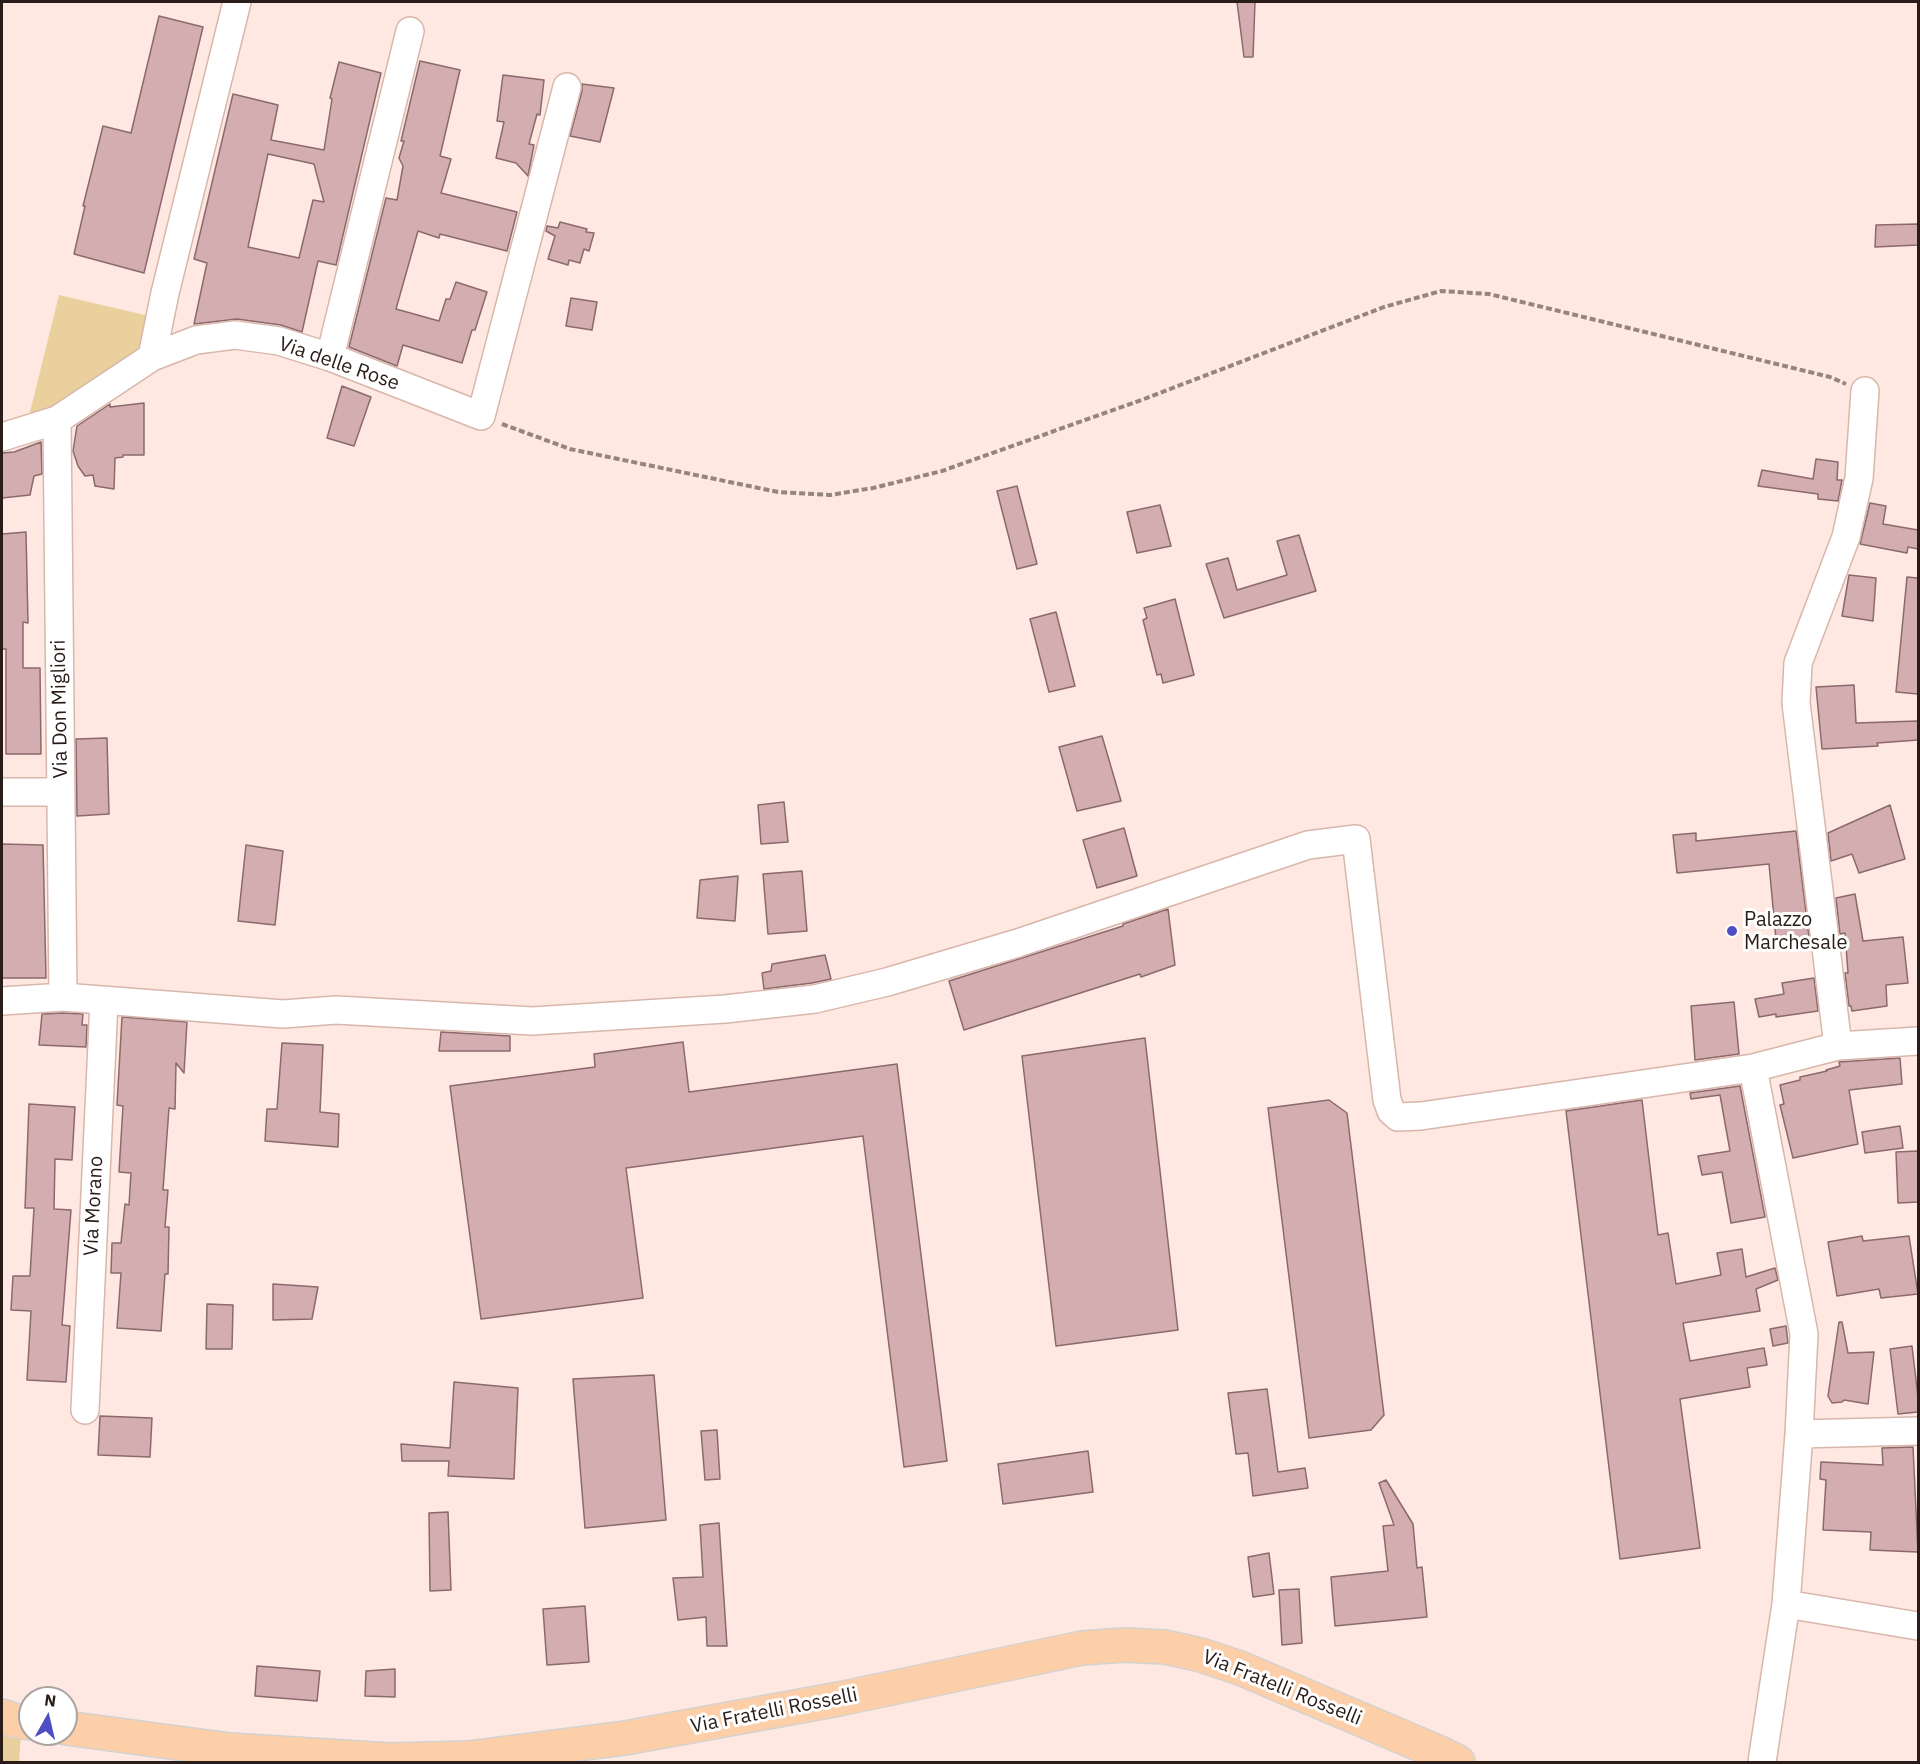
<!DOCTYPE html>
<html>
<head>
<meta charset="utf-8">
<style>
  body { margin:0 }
  #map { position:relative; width:1920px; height:1764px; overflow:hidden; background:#fee8e1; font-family:"IBM Plex Sans",sans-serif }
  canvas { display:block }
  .frame { position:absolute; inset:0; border:3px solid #291c19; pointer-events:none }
  .north { position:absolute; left:18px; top:1686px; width:60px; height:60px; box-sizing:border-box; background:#fff; border:2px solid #a9a4a3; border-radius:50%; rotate:8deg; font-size:16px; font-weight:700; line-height:24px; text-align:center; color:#291c19 }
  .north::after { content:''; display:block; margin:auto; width:21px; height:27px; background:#4e4ec4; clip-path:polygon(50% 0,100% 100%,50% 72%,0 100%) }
</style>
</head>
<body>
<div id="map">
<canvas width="1920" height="1764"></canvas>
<div class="frame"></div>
<div class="north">N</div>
</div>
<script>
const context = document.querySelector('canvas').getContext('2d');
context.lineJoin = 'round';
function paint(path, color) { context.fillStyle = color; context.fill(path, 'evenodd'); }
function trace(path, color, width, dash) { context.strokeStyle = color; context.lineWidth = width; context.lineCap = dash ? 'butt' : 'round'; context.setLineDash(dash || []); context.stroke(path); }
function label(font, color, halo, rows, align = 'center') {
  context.font = font + ' "IBM Plex Sans",sans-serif'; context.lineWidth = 6; context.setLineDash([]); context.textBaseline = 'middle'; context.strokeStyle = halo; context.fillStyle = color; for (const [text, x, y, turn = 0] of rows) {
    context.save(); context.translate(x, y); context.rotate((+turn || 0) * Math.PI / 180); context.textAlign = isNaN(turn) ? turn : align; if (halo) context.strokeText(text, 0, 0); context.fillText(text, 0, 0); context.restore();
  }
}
paint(new Path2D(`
  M59 295 149 316 141 343 136 352 99 383 28 420Z
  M2 1727 21 1734 19 1762H2Z`), '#ead09c');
const building = new Path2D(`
  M1237 2H1255L1253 57H1244Z
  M159 16 203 27 144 273 74 254 85 206H83L103 126 131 133Z
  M420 61 460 70 440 156 451 159 441 193 517 212 507 251 440 234 439 238 418 231 396 309 439 321 446 299H450L456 282 487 292 475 330H472L462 363 403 345 397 366 349 347 386 198 397 200 403 166 399 158 404 141H401Z
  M339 62 381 73 336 265 318 261 302 332 281 325 237 319 194 324 207 263 194 259 233 94 278 105 271 140 324 150 332 99 330 98ZM268 154 314 164 324 202 313 200 299 258 248 247Z
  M503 75 544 80 540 115 537 114 529 144 534 145 528 176 516 163 496 158 504 122 497 121Z
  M582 84 614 88 600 142 570 136 582 91Z
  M560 222 587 229 586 232 594 233 589 251 584 249 580 263 569 260 568 265 548 259 555 236 546 231 547 226 558 228Z
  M1918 224V245L1875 247 1876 225Z
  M571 298 597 302 592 330 566 326Z
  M342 386 371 397 354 446 327 438Z
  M144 403V455H123V457L115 458 114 489 95 486 93 475 85 476 78 466 73 451 77 426 110 404V407Z
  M41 442 42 474 34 476 30 495 2 498V453L14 452Z
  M1816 459 1838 462 1837 480H1842L1838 501 1818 499V494L1758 486 1762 470 1813 479Z
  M1017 486 1037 564 1017 569 997 491Z
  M1870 503 1886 506 1883 524 1918 530V549L1908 547 1907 553 1860 544Z
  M1160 505 1171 546 1137 553 1127 512Z
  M26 532 28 623 23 622V668H40L41 754H6V649H2V534Z
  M1299 535 1316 591 1224 618 1206 564 1228 558 1237 590 1287 575 1277 541Z
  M1849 575 1876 578 1873 621 1842 616Z
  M1907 577 1918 578V694L1896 692Z
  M1175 599 1194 675 1163 683 1161 674 1157 675 1143 620 1147 618 1144 608Z
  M1056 612 1075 686 1049 692 1030 619Z
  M1854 685 1856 723 1918 721V740L1877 743 1878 746 1822 749 1816 687Z
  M1102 736 1121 801 1077 811 1059 747Z
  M107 738 109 814 77 816 76 739Z
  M784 802 788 842 761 844 758 805Z
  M1890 805 1905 859 1859 873 1852 854 1831 861 1828 833Z
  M1124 828 1137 876 1097 888 1083 840Z
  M1796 831 1809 937 1776 940 1769 864 1677 873 1673 835 1696 833V841Z
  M2 844 43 845 46 978H2Z
  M246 845 283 851 275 925 238 921Z
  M802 871 807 931 768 934 763 874Z
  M738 876 735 921 697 918 700 880Z
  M1855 894 1863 941 1903 937 1908 983 1886 985 1887 1006 1852 1011 1851 1006H1849L1845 973H1848L1845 933 1840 934 1836 898Z
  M1168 909 1175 965 1141 977 1140 974 964 1030 949 981 1123 926V924Z
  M825 955 831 979 812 983 764 989 762 973 771 971 772 964Z
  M1814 978 1818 1011 1776 1017V1014L1759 1017 1755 999 1784 994 1782 983Z
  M1734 1002 1739 1054 1695 1060 1691 1006Z
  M63 1013 83 1014 82 1025H87L86 1047 39 1045 42 1014Z
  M122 1017 187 1022 184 1073 176 1063 175 1109 169 1108 163 1190H168L165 1227H169L168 1274H165L161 1331 117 1328 121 1273H111L112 1243H121L125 1204 129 1205 131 1173 119 1172 123 1106 117 1105Z
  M441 1032 510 1036V1051H439Z
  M1145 1038 1178 1330 1056 1346 1022 1056Z
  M683 1042 689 1092 897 1064 947 1461 904 1467 863 1136 626 1168 643 1298 481 1319 450 1086 595 1067 594 1054Z
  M282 1043 323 1045 320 1112 339 1114 338 1147 265 1141 267 1109H277Z
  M1900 1058 1902 1084 1849 1090 1858 1144 1793 1158 1780 1105 1784 1104 1780 1085 1800 1080V1077L1827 1071 1826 1070 1840 1066 1839 1062Z
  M1740 1086 1765 1217 1731 1223 1722 1172 1702 1175 1698 1156 1730 1151 1720 1095 1691 1099 1690 1093Z
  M1329 1100 1347 1113 1384 1415 1371 1430 1309 1438 1268 1108Z
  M1642 1100 1658 1235 1668 1233 1676 1284 1721 1275 1717 1253 1742 1249 1746 1277 1775 1268 1778 1280 1756 1289 1760 1311 1683 1323 1690 1361 1764 1348 1767 1365 1747 1368 1750 1387 1680 1399 1700 1548 1620 1559 1566 1111Z
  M29 1104 75 1107 72 1160 55 1159 54 1209 71 1210 62 1325 70 1326 66 1382 27 1380 31 1311 11 1310 13 1276H30L34 1208H25Z
  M1900 1126 1903 1148 1865 1153 1862 1132Z
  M1918 1151V1202L1898 1203 1896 1152Z
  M1862 1236 1863 1241 1909 1236 1918 1294 1881 1298 1879 1289 1837 1296 1828 1242Z
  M273 1284 318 1287 312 1319 273 1320Z
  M207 1304 233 1305 232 1349H206Z
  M1839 1322H1842L1848 1353 1874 1352 1868 1404 1844 1400 1842 1402 1832 1403 1828 1396Z
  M1786 1326 1788 1343 1773 1346 1770 1329Z
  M1912 1346 1918 1397V1412L1898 1414 1890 1349Z
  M654 1375 666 1520 585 1528 573 1379Z
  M454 1382 518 1388 514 1479 448 1476 449 1461H402L401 1444 450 1448Z
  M1267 1389 1278 1472 1305 1468 1308 1488 1253 1496 1248 1453 1236 1454 1228 1393Z
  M100 1416 152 1418 150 1457 98 1455Z
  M717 1430 720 1479 705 1480 701 1431Z
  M1913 1447 1918 1552 1870 1550 1871 1532 1823 1530 1826 1480 1820 1479 1821 1462 1883 1465 1882 1448Z
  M1088 1451 1093 1492 1003 1504 998 1464Z
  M1386 1480 1413 1524 1417 1568 1422 1567 1427 1617 1335 1626 1331 1577 1388 1571 1383 1526 1394 1525 1379 1483Z
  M448 1512 451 1590 430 1591 429 1513Z
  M719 1523 727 1646H707L706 1617 678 1620 673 1578 703 1577 700 1525Z
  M1269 1553 1274 1594 1253 1597 1248 1557Z
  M1299 1589 1302 1643 1282 1645 1279 1590Z
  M585 1606 589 1662 547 1665 543 1609Z
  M257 1666 320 1671 317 1701 255 1696Z
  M395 1669V1697L365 1696 366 1671Z`);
paint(building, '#d3adb0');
trace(building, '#8b696c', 1.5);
const minor = new Path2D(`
  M152 357 165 293 237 2
  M330 357 410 31
  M57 420 63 997
  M2 437 57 420 152 357 196 340 235 335 279 341 330 357 481 416 567 87
  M2 792H60
  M2 1001 63 997 283 1014 336 1010 532 1021 725 1009 815 999 887 982 1018 943 1308 845 1356 839 1387 1100 1391 1111 1398 1117 1421 1116 1753 1068 1838 1046 1918 1041
  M1838 1046 1796 703 1798 663 1846 537 1859 478 1865 391
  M1753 1068 1804 1334 1799 1434 1786 1604 1762 1762
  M85 1410 104 1001
  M1799 1434 1918 1431
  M1786 1604 1918 1626`);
const major = new Path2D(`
  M2 1716 16 1721 30 1723
  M66 1728 230 1750 390 1760 468 1758 625 1738 839 1699 1082 1648 1124 1645 1165 1647 1201 1655 1240 1668 1440 1753 1458 1762`);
trace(minor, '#d9b6ab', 30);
trace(major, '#d4d2d1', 36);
trace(new Path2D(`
  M502 424 570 449 778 492 830 495 873 488 942 471 1144 399 1384 307 1441 291 1489 294 1830 377 1846 384`), '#96847f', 4, [6, 3]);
trace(minor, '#fff', 27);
trace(major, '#fccfa9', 33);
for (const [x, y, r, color] of [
  [1732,931,6,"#4e4ec4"]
]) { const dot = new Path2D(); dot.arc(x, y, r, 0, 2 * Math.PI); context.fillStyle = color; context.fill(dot); trace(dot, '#fff', 2); }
label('20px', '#291c19', '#fff', [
  ["Via delle Rose",339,364,19],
  ["Via Don Migliori",60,709,-91],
  ["Via Morano",94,1206,-87],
  ["Via Fratelli Rosselli",1282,1688,22],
  ["Via Fratelli Rosselli",774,1711,-11]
]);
label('20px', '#291c19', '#fff', [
  ["Palazzo",1744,920],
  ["Marchesale",1744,943]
], 'left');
</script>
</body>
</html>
